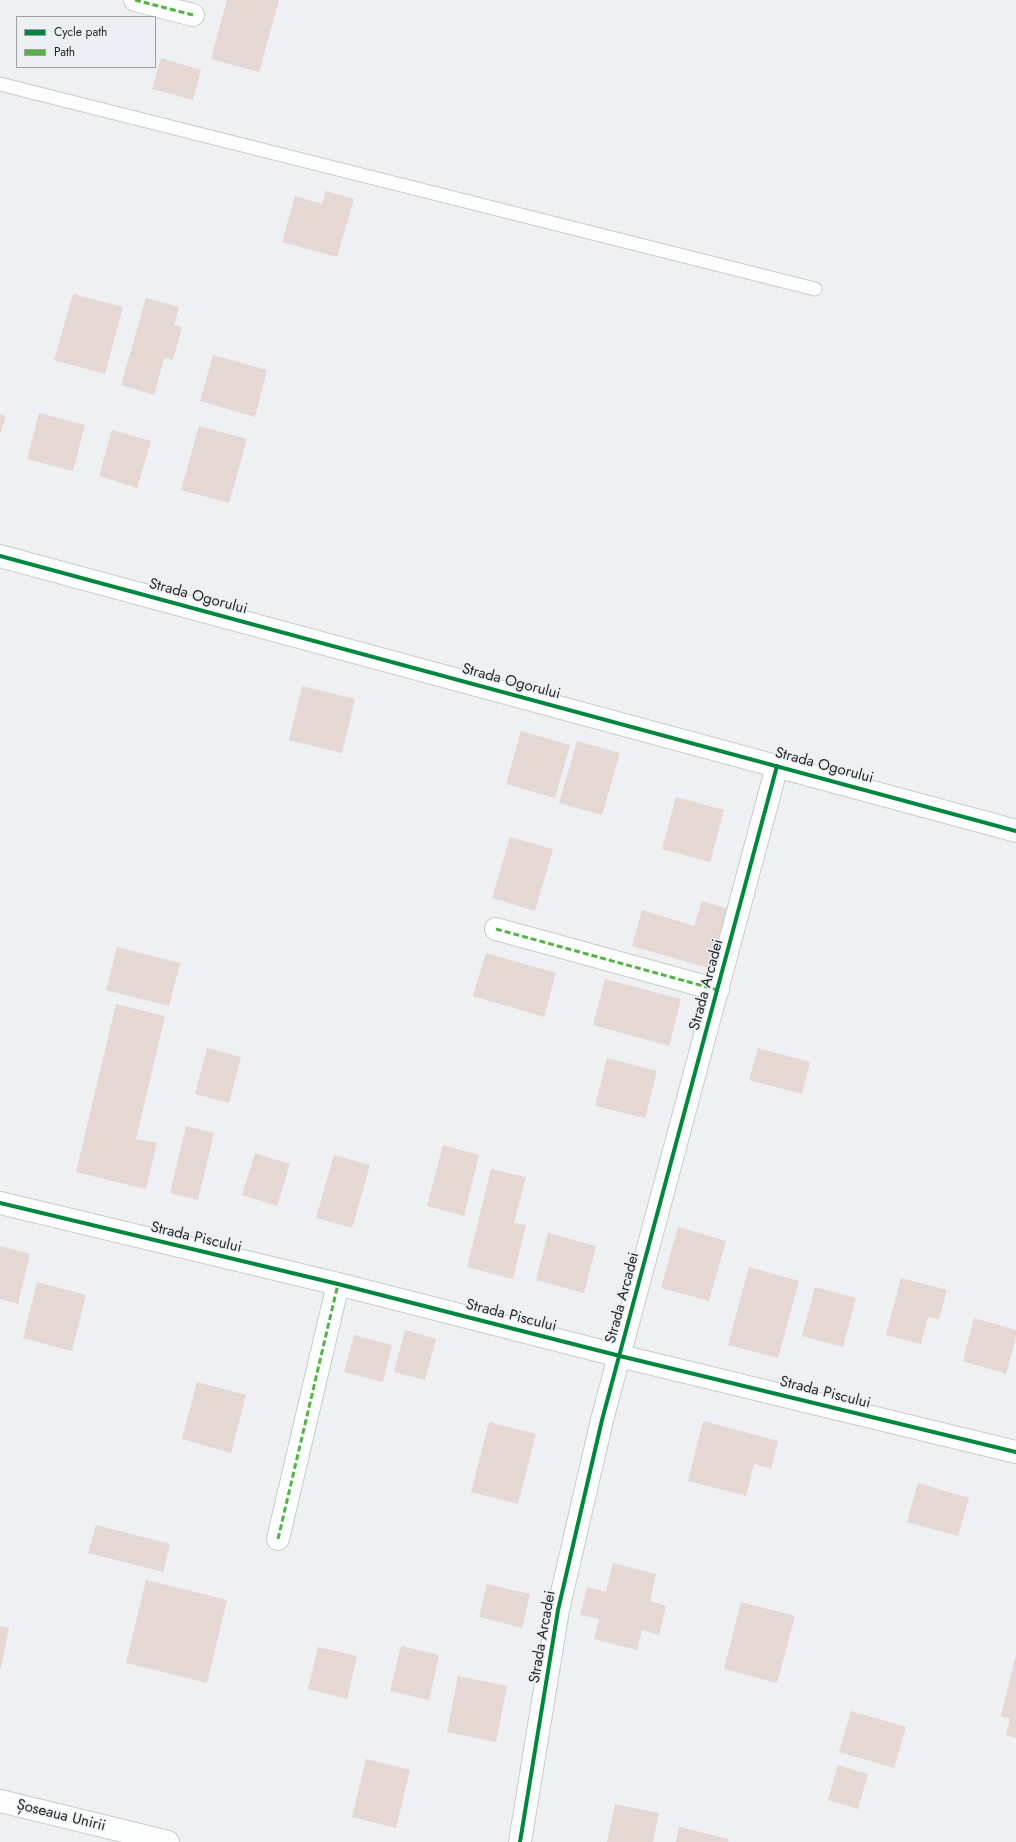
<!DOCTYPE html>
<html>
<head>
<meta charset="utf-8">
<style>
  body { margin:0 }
  #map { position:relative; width:1016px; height:1842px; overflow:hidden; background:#eef0f3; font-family:Jost,sans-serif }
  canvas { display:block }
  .legend { position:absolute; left:16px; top:16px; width:140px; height:52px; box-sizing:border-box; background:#ecf0f5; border:1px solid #9da0a3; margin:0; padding:5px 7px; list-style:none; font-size:12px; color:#262829 }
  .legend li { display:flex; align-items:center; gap:8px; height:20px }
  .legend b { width:20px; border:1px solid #9da0a3 }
</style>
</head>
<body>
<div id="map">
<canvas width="1016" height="1842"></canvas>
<ul class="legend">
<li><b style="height:5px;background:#00873e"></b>Cycle path</li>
<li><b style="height:5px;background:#56b246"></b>Path</li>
</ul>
</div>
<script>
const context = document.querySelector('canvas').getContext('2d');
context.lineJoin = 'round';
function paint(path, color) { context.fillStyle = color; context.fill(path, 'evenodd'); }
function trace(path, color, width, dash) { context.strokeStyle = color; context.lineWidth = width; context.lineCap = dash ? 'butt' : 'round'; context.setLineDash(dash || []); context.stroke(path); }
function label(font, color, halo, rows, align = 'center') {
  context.font = font + ' Jost,sans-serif'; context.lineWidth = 3; context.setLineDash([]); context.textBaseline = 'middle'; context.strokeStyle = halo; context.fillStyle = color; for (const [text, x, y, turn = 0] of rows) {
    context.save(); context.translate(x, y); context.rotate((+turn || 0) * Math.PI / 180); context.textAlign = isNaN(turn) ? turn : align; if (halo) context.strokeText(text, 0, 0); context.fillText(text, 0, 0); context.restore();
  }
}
paint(new Path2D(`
  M227 0H279L259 72 211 59Z
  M161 58 201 70 193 100 152 89Z
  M326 191 354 199 337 257 282 242 295 196 322 204Z
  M73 294 123 307 105 374 54 360Z
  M146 298 179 307 174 325 182 327 173 360 164 358 154 395 121 385Z
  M213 355 267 370 255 417 200 401Z
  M39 413 85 425 73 471 27 459Z
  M0 414 6 416 0 434Z
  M199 426 247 439 229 503 181 490Z
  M112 430 151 441 137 488 99 476Z
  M302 686 355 699 342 753 289 740Z
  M521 731 570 745 555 798 506 784Z
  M577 741 620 753 602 815 559 803Z
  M676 797 724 810 710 862 662 849Z
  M510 837 553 849 535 911 492 898Z
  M702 901 729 909 712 969 632 946 642 910 694 926Z
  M117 947 180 963 169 1006 106 990Z
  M486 953 556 973 544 1017 473 996Z
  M605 979 681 999 669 1046 593 1025Z
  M116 1004 165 1016 136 1139 157 1143 146 1189 76 1172Z
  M207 1048 241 1057 229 1103 195 1094Z
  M758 1048 810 1062 802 1094 749 1080Z
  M607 1058 657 1071 645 1118 595 1106Z
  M186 1126 214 1133 198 1200 170 1193Z
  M443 1145 479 1155 464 1216 427 1206Z
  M255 1153 290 1164 277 1206 242 1195Z
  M334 1155 370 1165 352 1228 316 1218Z
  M491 1169 526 1177 514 1223 526 1225 513 1279 467 1267Z
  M678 1227 726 1241 709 1301 661 1288Z
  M548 1233 596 1246 584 1293 536 1280Z
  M0 1246 30 1254 18 1304 0 1299Z
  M749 1267 799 1281 778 1358 728 1345Z
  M901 1278 947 1290 939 1319 928 1317 921 1344 886 1335Z
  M37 1282 86 1295 72 1351 23 1338Z
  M815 1287 856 1298 843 1347 802 1336Z
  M974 1318 1016 1330V1337L1006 1374 963 1361Z
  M405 1330 436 1339 425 1380 394 1372Z
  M354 1335 392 1345 383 1382 344 1372Z
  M197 1382 246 1395 231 1453 182 1439Z
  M703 1421 778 1441 771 1469 754 1464 746 1496 688 1481Z
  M489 1422 536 1434 518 1504 471 1492Z
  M918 1483 969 1498 958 1536 907 1522Z
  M96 1525 170 1544 163 1572 88 1553Z
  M613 1563 656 1574 650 1601 666 1606 659 1635 642 1630 637 1650 594 1639 599 1619 580 1615 587 1587 606 1592Z
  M146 1580 227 1600 207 1683 126 1663Z
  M487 1584 530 1594 522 1628 479 1617Z
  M741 1602 795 1616 777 1683 724 1669Z
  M0 1626 9 1628 1 1668H0Z
  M401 1646 439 1655 429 1700 390 1691Z
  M318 1647 357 1656 347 1699 308 1689Z
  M1015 1658H1016V1738L1006 1735 1010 1718 1001 1716Z
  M458 1676 507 1686 496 1742 447 1732Z
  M851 1711 906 1727 894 1768 839 1752Z
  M366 1759 410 1770 396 1828 352 1817Z
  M838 1765 868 1774 858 1809 828 1800Z
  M615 1804 659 1813 653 1842H607Z
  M679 1827 729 1839 728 1842H676Z`), '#e5d7d2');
const lane = new Path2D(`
  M0 84 815 289`);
const street = new Path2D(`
  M135 0 193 15
  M0 556 1016 831
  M496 929 718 990
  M0 1203 338 1284 620 1356 1016 1452
  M278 1539 338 1284
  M520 1842 558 1610 602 1420 777 766`);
const secondary = new Path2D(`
  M0 1801 168 1842`);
trace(lane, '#c9cacc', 15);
trace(street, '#c9cacc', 24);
trace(secondary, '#c9cacc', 24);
trace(lane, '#fcfdfd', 13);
trace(street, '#fcfdfd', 22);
trace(secondary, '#fcfdfd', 22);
trace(new Path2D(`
  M135 0 193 15
  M496 929 718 990
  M278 1539 338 1284`), '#56b246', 3, [6, 3]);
trace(new Path2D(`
  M0 556 1016 831
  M0 1203 338 1284 620 1356 1016 1452
  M520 1842 558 1610 602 1420 777 766`), '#00873e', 4);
label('15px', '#262829', '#ecf0f5', [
  ["Strada Ogorului",198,597,15],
  ["Strada Ogorului",511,682,15],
  ["Strada Ogorului",824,766,15],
  ["Strada Arcadei",707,985,-75],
  ["Strada Piscului",196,1238,13],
  ["Strada Arcadei",623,1298,-75],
  ["Strada Piscului",511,1316,14],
  ["Strada Piscului",825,1393,14],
  ["Strada Arcadei",543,1637,-80],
  ["Șoseaua Unirii",61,1816,14]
]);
</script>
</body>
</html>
